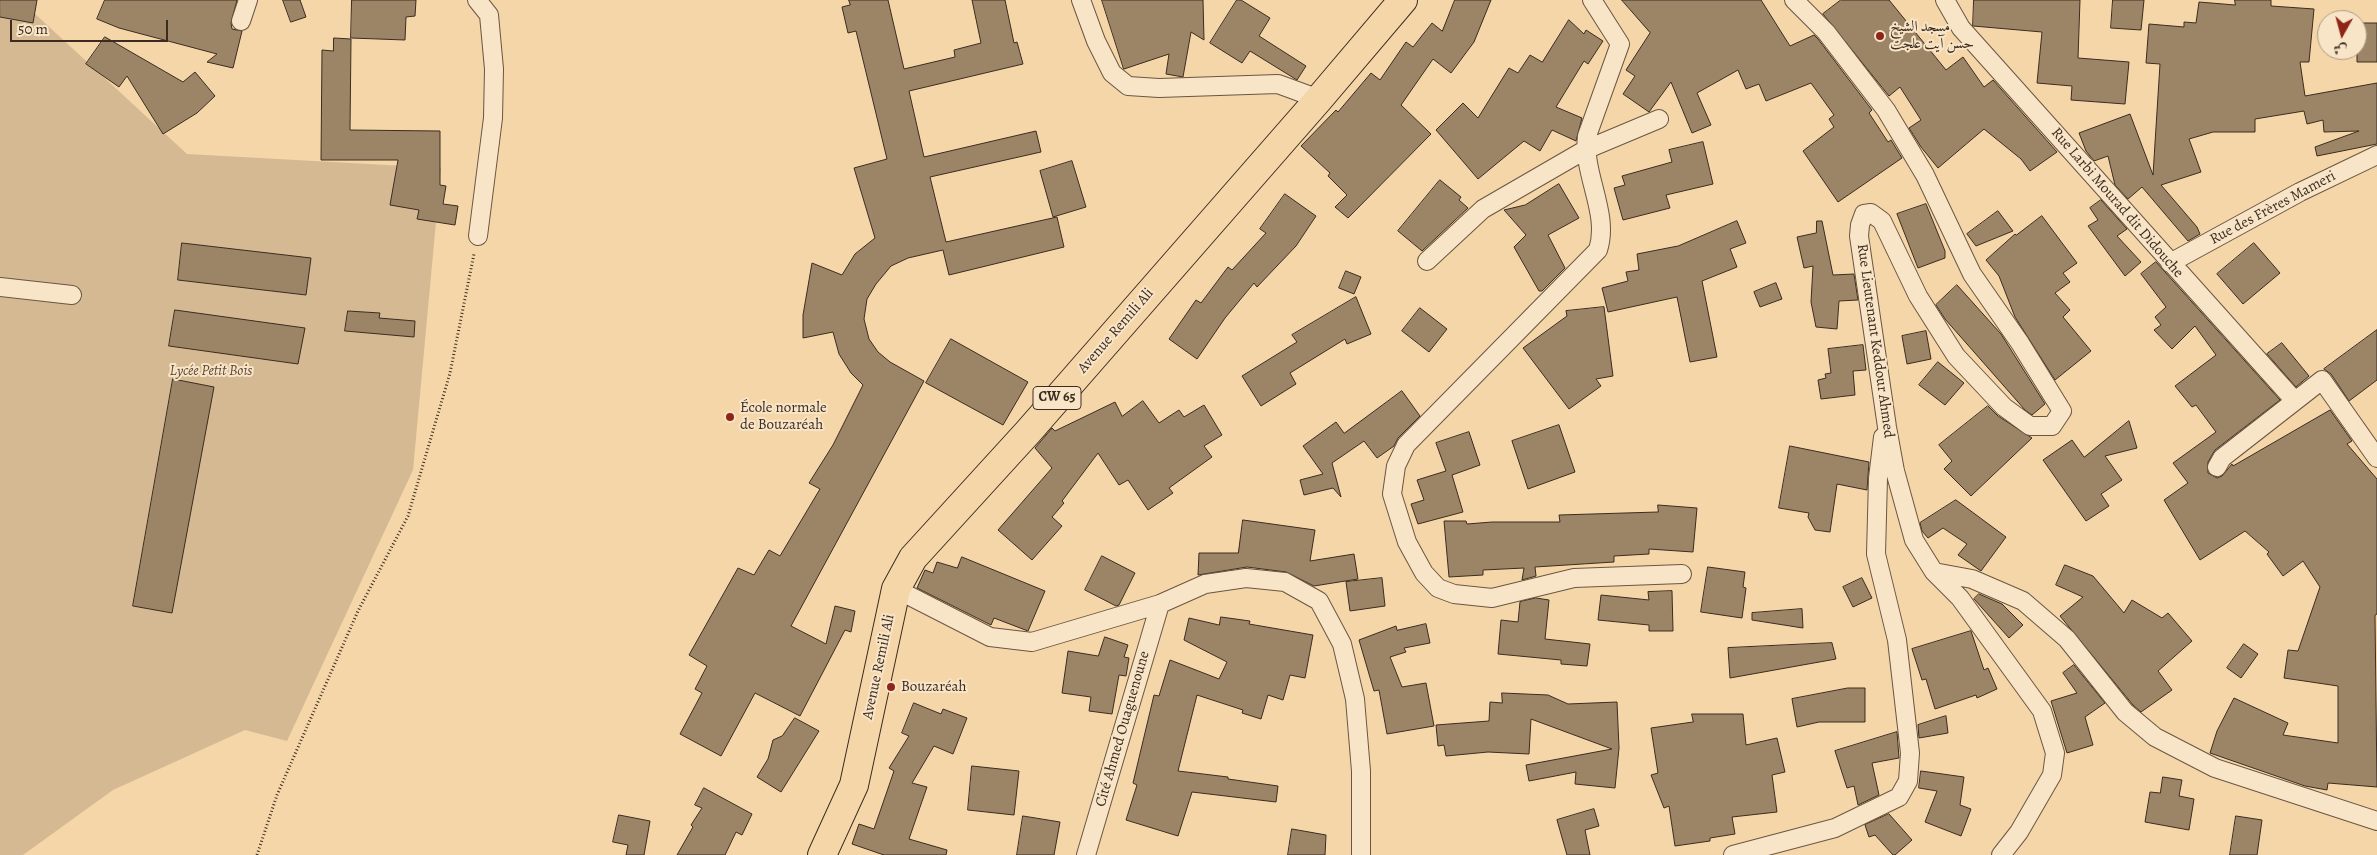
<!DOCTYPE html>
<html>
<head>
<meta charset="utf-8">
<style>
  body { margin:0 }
  #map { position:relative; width:2377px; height:855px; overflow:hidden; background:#f4d6a9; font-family:Alegreya,Amiri,serif }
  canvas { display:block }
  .north { position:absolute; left:2317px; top:10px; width:50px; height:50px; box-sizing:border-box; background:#f8e4c7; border:1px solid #ad9a84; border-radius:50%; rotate:187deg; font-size:14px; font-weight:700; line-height:20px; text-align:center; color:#3c2c20 }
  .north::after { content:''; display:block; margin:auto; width:18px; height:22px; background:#8f2418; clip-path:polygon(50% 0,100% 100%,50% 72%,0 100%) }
  .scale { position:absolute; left:10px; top:20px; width:158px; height:22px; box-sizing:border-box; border:2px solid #3c2c20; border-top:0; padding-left:6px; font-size:15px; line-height:18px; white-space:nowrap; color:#3c2c20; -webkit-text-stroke:4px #f8e4c7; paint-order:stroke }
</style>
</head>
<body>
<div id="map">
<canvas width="2377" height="855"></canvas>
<div class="north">ش</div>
<div class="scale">50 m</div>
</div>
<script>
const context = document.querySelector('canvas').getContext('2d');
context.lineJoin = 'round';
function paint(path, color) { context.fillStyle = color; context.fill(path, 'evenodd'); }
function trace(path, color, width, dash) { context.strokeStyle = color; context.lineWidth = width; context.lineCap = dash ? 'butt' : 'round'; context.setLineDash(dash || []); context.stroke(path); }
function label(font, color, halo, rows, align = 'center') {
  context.font = font + ' Alegreya,Amiri,serif'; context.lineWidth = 4; context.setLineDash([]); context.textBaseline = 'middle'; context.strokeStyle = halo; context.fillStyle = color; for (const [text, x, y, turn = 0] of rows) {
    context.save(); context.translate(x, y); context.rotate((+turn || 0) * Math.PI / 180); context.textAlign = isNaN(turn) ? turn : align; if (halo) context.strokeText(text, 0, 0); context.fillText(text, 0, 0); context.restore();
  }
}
paint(new Path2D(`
  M0 0H20L187 154 441 168 413 470 287 741 245 730 113 790 23 855H0Z`), '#d5b992');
const building = new Path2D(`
  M0 0H37L33 23 0 17Z
  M105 0H237L231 23 232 29 242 31 233 68 207 62 217 54 119 28 97 19Z
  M283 0H300L306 17 291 22Z
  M352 0H416L415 16 406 17 405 40 351 38Z
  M849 0H888L904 69 955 57 954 50 981 43 972 0H1005L1014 43 1017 42 1023 64 909 91 924 157 1036 131 1041 152 930 177 946 242 1057 217 1064 247 949 275 943 250 908 258 891 266 876 284 867 299 864 319 869 339 878 352 890 362 924 381 791 626 826 644 835 606 855 611 851 632 845 630 800 716 755 693 721 756 680 734 702 693 695 689 707 666 689 655 738 568 754 575 769 550 780 556 820 489 809 483 833 445 863 385 851 373 839 354 833 332 803 338V315L812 263 842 275 855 254 875 238 854 168 887 159 856 31 848 33 842 7 850 5Z
  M1102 0H1203L1204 40 1191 32 1183 77 1166 74 1169 54 1124 69Z
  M1237 0H1241L1270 18 1259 36 1306 66 1297 80 1250 51 1242 63 1210 43Z
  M1455 0H1491L1474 42 1451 73 1433 59 1401 105 1431 134 1348 218 1335 207 1347 195 1328 176 1330 173 1301 146 1336 110 1338 112 1371 73 1380 80 1406 42 1413 47 1432 23 1442 31Z
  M1622 0H1761L1790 46 1814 35 1818 39 1872 110 1869 113 1888 142 1891 140 1902 158 1838 202 1803 151 1834 127 1829 119 1834 115 1811 83 1766 101 1759 84 1746 89 1738 70 1697 93 1711 125 1692 133 1671 82 1649 112 1623 94 1635 76 1626 70 1650 33Z
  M1841 0H1889L1946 70 1963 57 1984 87 1993 80 2057 152 2030 171 2021 159 1984 129 1938 168 1921 147 1909 128 1921 120 1900 87 1889 96 1823 14Z
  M1974 0H2080L2078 58 2129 62 2125 104 2071 100 2072 86 2037 83 2042 32 1973 26Z
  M2113 0H2144L2141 30 2111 28Z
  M2235 0H2271V6L2314 9 2309 62H2300L2305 96 2377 83V144L2317 156 2315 147 2359 131 2324 132 2323 120 2307 124 2304 111 2255 119V132H2213L2189 139 2201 172 2161 185 2197 227 2200 234 2188 241 2142 187 2128 199 2115 185 2108 156 2094 161 2086 151 2079 133 2130 114 2153 175 2160 64 2146 63 2149 24 2184 27V22L2196 23 2199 2 2235 5Z
  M1569 20 1584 34 1586 30 1603 41 1588 64 1584 61 1556 107 1582 118 1576 141 1552 130 1540 151 1524 141 1478 179 1436 130 1463 103 1478 118 1509 68 1518 73 1530 55 1542 62Z
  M2359 23H2377V62H2357V25Z
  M105 37 183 82 195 72 215 96 197 113 163 134 127 76 119 87 86 64Z
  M334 38 351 39 350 130 440 131V185L446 186 443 204 458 206 455 225 417 219 419 210 390 205 398 160H321L322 50 333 51Z
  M1703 142 1713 184 1666 195 1670 208 1623 220 1614 188 1625 185 1622 176 1672 162 1669 150Z
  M1072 161 1086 207 1053 217 1040 171Z
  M1440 180 1461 197 1459 200 1468 208 1422 251 1398 231Z
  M1559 184 1579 218 1548 235 1565 268 1542 291H1539L1514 247 1526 235 1504 210 1525 205Z
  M1285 194 1316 216 1296 246 1257 287 1254 283 1225 318 1197 359 1169 339 1196 300 1201 303 1228 267 1232 270 1266 233 1260 229Z
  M2101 200 2127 229 2117 236 2141 262 2125 276 2088 226 2098 220 2090 208Z
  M1926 204 1945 251V258L1918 268 1897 214Z
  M1998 211 2013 231 1976 246 1967 234Z
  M2042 216 2077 263 2063 273 2070 282 2055 293 2070 310 2063 317 2091 351 2055 380 2015 317 1999 276 1986 260 2015 234 2016 235Z
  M1737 221 1746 243 1730 249 1737 267 1702 281 1717 357 1690 362 1677 297 1608 312 1602 288 1628 281 1626 272 1639 270 1637 254 1678 246Z
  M1817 221H1822L1833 275 1854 274 1858 300 1839 301 1837 329 1816 327 1811 302 1813 266 1804 268 1797 237 1816 233Z
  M182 243 311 258 306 295 178 280Z
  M2254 243 2280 273 2243 304 2217 274Z
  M2156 262 2280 400 2215 450 2208 462V473L2217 478 2222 476 2232 464 2233 466 2330 410 2352 441 2347 444 2377 479V614L2375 615 2377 787 2328 783 2327 790 2305 786 2210 753 2217 731 2234 698 2288 723 2283 735 2338 743V686L2284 678 2288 650 2298 651 2320 587 2303 561 2283 576 2267 554 2269 552 2245 531 2200 560 2164 500 2188 483 2173 463 2216 432 2196 405 2192 407 2175 386 2216 355 2195 326 2172 349 2154 330 2161 325 2155 317 2166 307 2141 274Z
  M1346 271 1361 277 1354 294 1339 288Z
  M1776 283 1782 299 1760 307 1754 292Z
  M1957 285 2001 334 2045 404 2032 415 2025 410 1945 319 1936 305Z
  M1356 297 1371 334 1347 344 1345 339 1290 373 1296 384 1261 406 1242 376 1297 342 1292 335Z
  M1604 307 1613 376 1596 379 1601 386 1569 409 1523 348 1567 316 1566 311Z
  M1420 308 1447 329 1429 352 1402 331Z
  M175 310 305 328 298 364 169 346Z
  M348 311 380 313 379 318 415 321 414 337 345 331Z
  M2377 330V380L2349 401 2331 374 2324 369Z
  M1926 331 1931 359 1907 364 1902 336Z
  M951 339 1028 382 1003 425 926 383Z
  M2282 343 2309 376 2296 387 2267 354Z
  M1863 345 1866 370 1853 371 1855 395 1821 399 1818 380 1826 378 1825 374 1831 373 1828 349Z
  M1938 362 1964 383 1945 405 1919 385Z
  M173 379 214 387 172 613 133 606Z
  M1402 391 1420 416 1398 438 1394 446 1377 458 1364 441 1332 463 1341 497 1333 488 1304 495 1300 480 1323 474 1303 446 1336 422 1344 433Z
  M1143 401 1159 423 1179 410 1184 417 1204 405 1222 435 1204 446 1212 457 1169 488 1173 493 1148 510 1128 480 1119 485 1098 453 1062 501 1064 503 1052 517 1062 526 1032 560 998 530 1052 468 1035 448 1052 428 1055 431 1115 402 1122 416Z
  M1988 406 1998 416 2032 438 1971 496 1944 469 1952 461 1939 445Z
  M2129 421 2137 448 2105 456 2122 480 2101 494 2109 506 2086 521 2043 460 2072 440 2084 457Z
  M1559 425 1575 472 1528 489 1512 441Z
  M1469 432 1480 465 1452 475 1463 512 1418 524 1411 504 1424 500 1417 480 1446 471 1436 443Z
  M1790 446 1869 462 1867 490 1837 484 1830 532 1815 530 1808 517 1809 513 1779 508Z
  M1956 500 2006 537 1981 571 1958 555 1967 544 1943 528 1928 538 1922 531 1920 523Z
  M1658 505 1697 508 1693 552 1649 549V554L1614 556V562L1535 567 1536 576 1522 580 1524 568 1483 570V575L1449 577 1444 521H1466L1467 524 1492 522H1560L1559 515 1658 512Z
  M1243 520 1315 530 1310 561 1354 554 1358 579 1314 586 1286 572 1247 567 1198 575 1199 553H1238Z
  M1102 556 1135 573 1119 605 1116 606 1085 590Z
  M962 557 1045 591 1028 631 994 618 991 625 917 588 925 570 933 573 937 562 957 568Z
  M2065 565 2093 576 2124 613 2132 600 2162 618 2168 613 2192 641 2158 671 2172 690 2141 712 2133 705 2060 616 2083 597 2056 585Z
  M1708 567 1745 572 1743 587 1746 588 1742 618 1701 612Z
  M1382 578 1385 606 1350 611 1346 582Z
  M1862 578 1872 598 1853 607 1843 587Z
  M1672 591 1673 631H1649V625L1598 620 1601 595 1649 600 1648 592Z
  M1979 594 2002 604 2023 625 2009 638 1974 599Z
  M1536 598 1549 600 1545 639 1590 644 1587 666 1561 664V660L1498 654 1501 620 1518 622 1520 602Z
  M1802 609 1803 628 1752 620V613Z
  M1221 617 1250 621 1249 624 1313 635 1305 678 1290 675 1283 700 1268 695 1261 719 1242 713 1243 710 1197 695 1178 771 1228 777V779L1278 786 1276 802 1192 792 1178 836 1126 820 1137 785 1133 783 1154 695 1159 696 1170 660 1219 679 1227 662 1184 640 1189 618 1219 625Z
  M1426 624 1430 643 1404 648 1406 652 1390 657 1402 687 1426 683 1434 726 1387 734 1379 690 1374 691 1359 640 1396 626 1397 630Z
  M1971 631 1984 670 1988 668 1997 689 1977 698 1976 695 1935 709 1926 679 1922 680 1912 649Z
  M1105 637 1128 645 1124 657 1129 658 1126 676 1119 675 1112 714 1089 711 1091 697 1062 693 1068 651 1098 656Z
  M1832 643 1836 659 1730 678 1728 648Z
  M2244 644 2258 654 2241 678 2227 668Z
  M2074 665 2105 703 2085 717 2093 745 2067 753 2051 701 2077 693 2063 673Z
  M1848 688H1865V722H1819L1797 727 1792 699Z
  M1502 693 1548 695 1568 704 1617 702 1619 748 1615 788 1575 784 1576 772 1529 781 1526 765 1612 749 1531 719 1529 754 1488 752 1446 756 1444 745 1438 746 1436 725 1489 721 1490 702 1502 703Z
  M914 703 941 714 943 709 967 718 953 754 934 746 912 783 927 787 909 839 947 850 946 855H884L852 844 859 824 874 829 894 771 889 768 909 736 902 733Z
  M1692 714H1743L1746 745 1777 738 1785 772 1772 775 1777 812 1732 817 1735 834 1710 838V841L1675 846 1669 806 1664 808 1651 775 1658 773 1651 728 1693 722Z
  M1946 716 1948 733 1919 738 1918 725Z
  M795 718 819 731 781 792 757 777 768 759 773 740 782 736Z
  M1897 732 1899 758 1872 763 1879 795 1858 805 1854 786 1847 788 1835 751Z
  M972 766 1019 771 1014 815 968 810Z
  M1921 771 1964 777 1960 805 1971 809 1961 836 1925 822 1937 791 1919 788Z
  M2163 777 2182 780 2179 796 2194 799 2189 830 2145 822 2150 792 2160 793Z
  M704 788 752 814 742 835 736 832 725 855H677L693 827 691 825 702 808 695 805Z
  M1594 809 1599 826 1585 830 1590 855H1567L1557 820Z
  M1889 814 1912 840 1895 855H1893L1875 835 1869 837 1865 825Z
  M619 815 650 821 644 855H626L628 845 613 842Z
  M1023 816 1060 822 1054 855H1017Z
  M2236 816 2262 820 2257 855H2230Z
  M1292 829 1326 835 1325 855H1288Z`);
paint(building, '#9c8467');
trace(building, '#3c2c20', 1);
const street = new Path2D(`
  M477 0 489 15 494 69 493 118 478 236
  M1081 0 1096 41 1112 73 1128 86 1159 88 1278 84 1319 99
  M1592 0 1620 44 1587 136C1582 174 1610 213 1598 250L1406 445 1396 466 1392 494 1407 542 1424 573 1438 588 1454 594 1492 598 1574 578 1682 574
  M1794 0 1826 32 1886 110 1925 175 1972 274 2020 343 2062 411 2052 426H2030L2004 407 1956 356 1918 296 1882 221 1871 213 1864 214 1860 225 1859 236 1887 427 1895 471 1914 540 1934 572 1960 598 2042 711 2055 753 2052 775 2019 832 2001 855
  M1945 0 1961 28 2295 401
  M241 21 248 0
  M1427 261 1483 209 1585 150 1659 119
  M2170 263 2300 192 2377 155
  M0 287 72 295
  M2217 467 2222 458 2322 380 2377 458
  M1934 572 1972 579 2023 601 2067 639 2125 712 2155 737 2215 768 2377 821
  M896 589 990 637 1032 642 1160 604 1205 584 1246 578 1285 582 1319 601 1342 644 1355 699 1361 771V855
  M1086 855 1160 604
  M1733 855 1835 828 1899 797 1908 781 1910 753 1897 640 1876 554 1878 478 1883 437`);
const primary = new Path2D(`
  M822 855 854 785 896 589 913 558 1028 432 1319 99 1403 0`);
trace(street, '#6a5642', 20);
trace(primary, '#3c2c20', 30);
trace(new Path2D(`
  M257 855 277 795 358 611 408 516 450 373 474 254`), '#3c2c20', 3, [1, 2.5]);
trace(street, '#f8e4c7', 18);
trace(primary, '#f4d6a9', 28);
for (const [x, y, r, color] of [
  [1880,36,5,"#8f2418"],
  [730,417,5,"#8f2418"],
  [891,687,5,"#8f2418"]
]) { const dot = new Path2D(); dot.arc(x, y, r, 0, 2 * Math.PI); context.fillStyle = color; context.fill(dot); trace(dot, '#f8e4c7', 2); }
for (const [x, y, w] of [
  [1057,398,48]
]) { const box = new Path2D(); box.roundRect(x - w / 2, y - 11.5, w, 23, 4); context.fillStyle = '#f8e4c7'; context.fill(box); trace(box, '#3c2c20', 1); }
label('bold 14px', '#3c2c20', null, [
  ["CW 65",1057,398]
]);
label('15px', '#3c2c20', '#f8e4c7', [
  ["مسجد الشيخ",1890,27],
  ["حسن آيت علجت",1890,44],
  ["École normale",740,408],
  ["de Bouzaréah",740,425],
  ["Bouzaréah",901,687]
], 'left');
label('15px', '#3c2c20', '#f8e4c7', [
  ["Rue Larbi Mourad dit Didouche",2117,203,49],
  ["Rue des Frères Mameri",2273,208,-28],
  ["Avenue Remili Ali",1116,331,-49],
  ["Rue Lieutenant Keddour Ahmed",1875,341,82],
  ["Avenue Remili Ali",879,667,-78],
  ["Cité Ahmed Ouaguenoune",1123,729,-74]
]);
label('italic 15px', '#5b4837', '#f8e4c7', [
  ["Lycée Petit Bois",211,371]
]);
</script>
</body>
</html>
